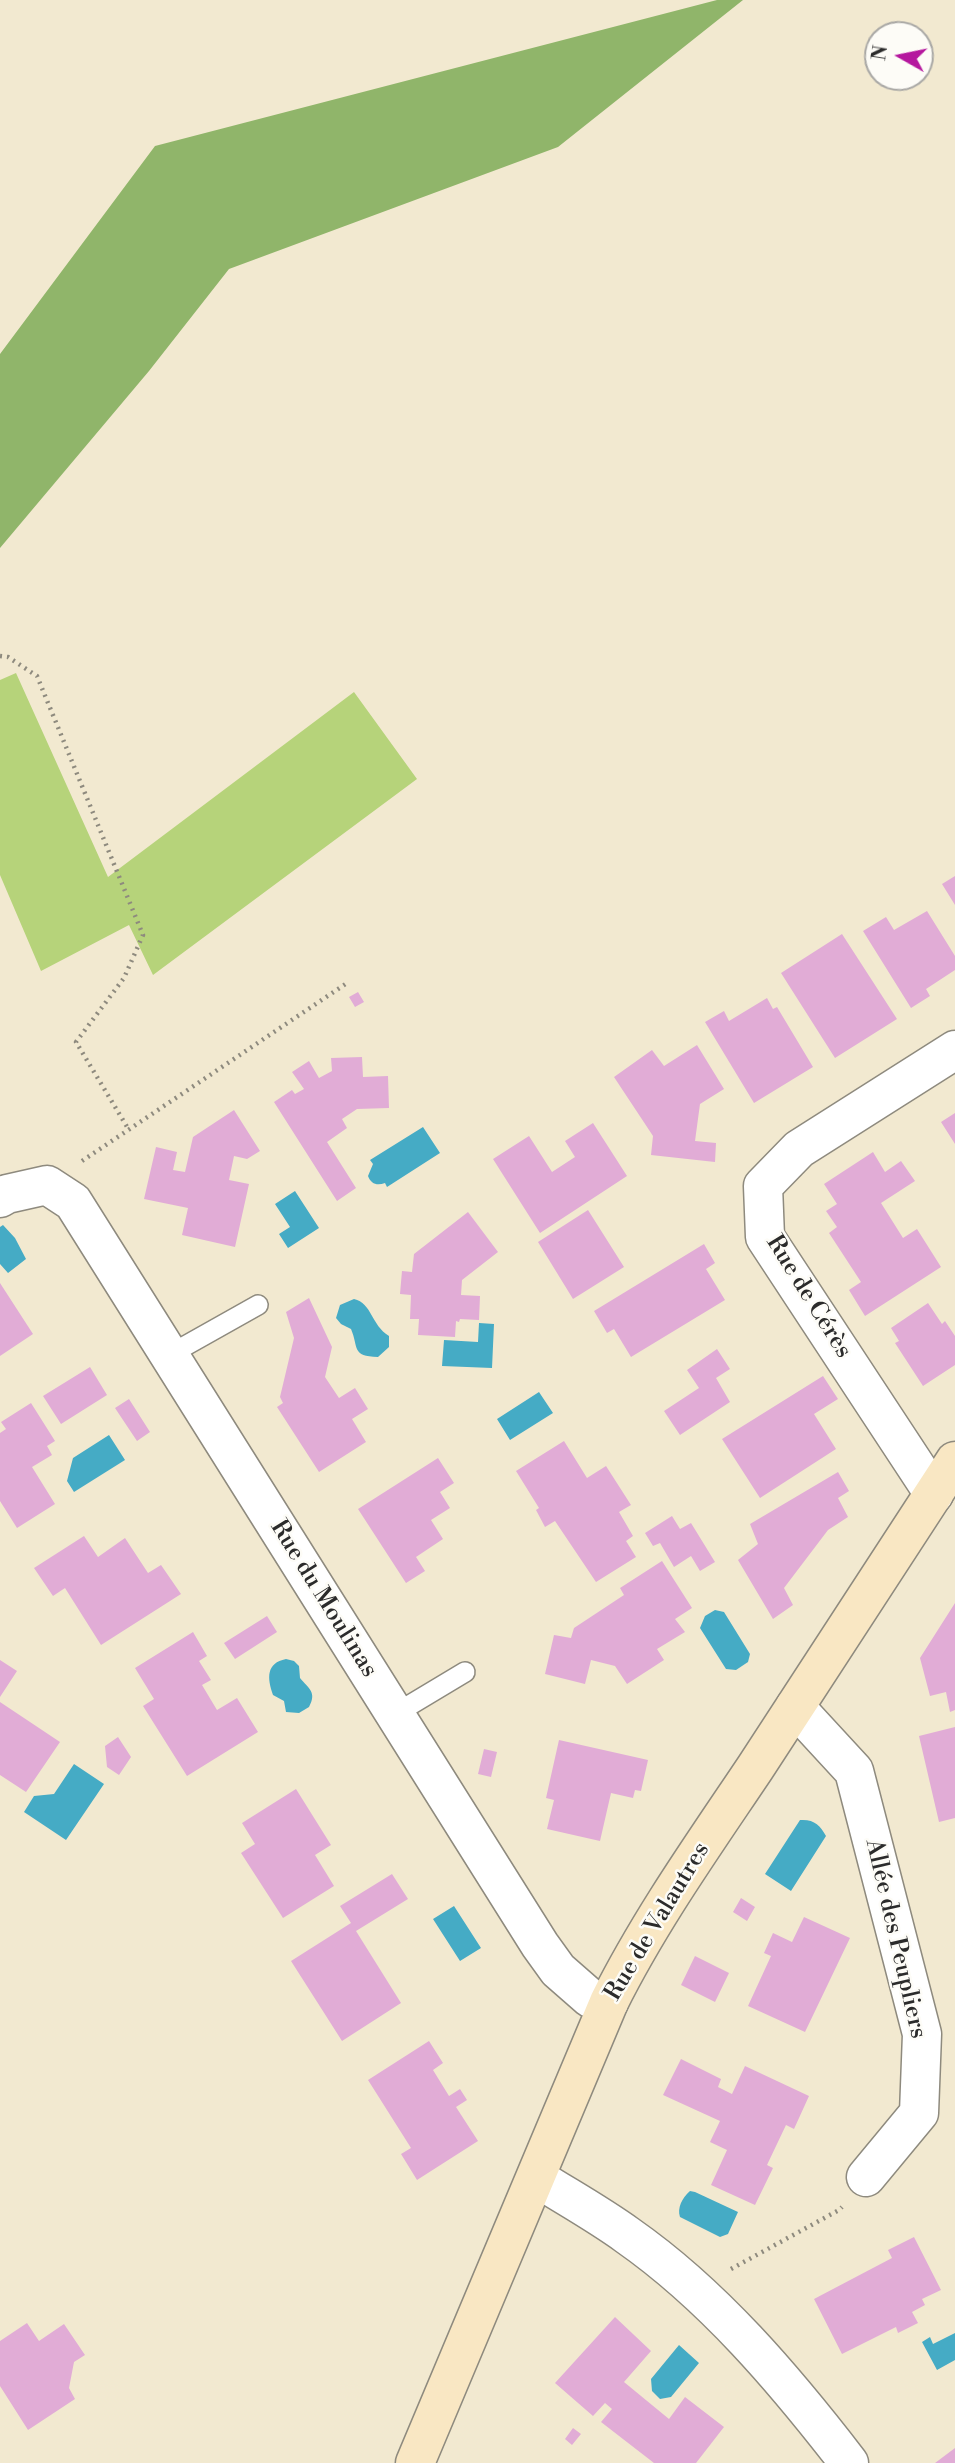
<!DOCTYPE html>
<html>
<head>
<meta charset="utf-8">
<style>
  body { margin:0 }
  #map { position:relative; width:955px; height:2463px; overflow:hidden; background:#f2e9d0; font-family:"Libre Bodoni",serif }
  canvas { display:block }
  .north { position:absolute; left:864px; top:21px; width:70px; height:70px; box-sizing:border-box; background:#fdfcf7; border:2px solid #a9a8a5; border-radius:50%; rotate:279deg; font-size:19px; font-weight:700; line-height:28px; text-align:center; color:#2b2b2b }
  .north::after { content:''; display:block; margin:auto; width:24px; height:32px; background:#b5179e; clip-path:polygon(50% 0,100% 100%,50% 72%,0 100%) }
</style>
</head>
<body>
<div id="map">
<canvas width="955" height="2463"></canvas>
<div class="north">N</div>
</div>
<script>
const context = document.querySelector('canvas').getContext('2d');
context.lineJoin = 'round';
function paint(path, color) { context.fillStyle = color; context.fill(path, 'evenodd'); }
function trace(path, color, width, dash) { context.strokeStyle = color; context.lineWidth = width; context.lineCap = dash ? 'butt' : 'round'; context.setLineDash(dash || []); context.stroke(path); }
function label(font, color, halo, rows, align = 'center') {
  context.font = font + ' "Libre Bodoni",serif'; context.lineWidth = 5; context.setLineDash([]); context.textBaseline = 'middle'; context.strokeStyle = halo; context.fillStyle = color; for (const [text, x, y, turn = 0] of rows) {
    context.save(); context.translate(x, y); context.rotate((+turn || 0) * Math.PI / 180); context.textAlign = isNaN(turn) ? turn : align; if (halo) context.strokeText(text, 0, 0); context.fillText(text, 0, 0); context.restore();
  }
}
paint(new Path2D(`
  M16 673 108 877 354 692 417 779 153 975 129 925 41 971 0 875V680Z`), '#b6d37a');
paint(new Path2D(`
  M717 0H743L558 147 229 269 149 371 0 548V354L155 146Z`), '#90b56a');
paint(new Path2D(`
  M423 1127 440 1153 387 1187 385 1183C377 1186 371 1184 368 1176L373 1164 370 1160Z
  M295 1191 319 1228 288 1248 279 1234 290 1227 275 1204Z
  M3 1225 15 1238 26 1259 8 1273 0 1264V1227Z
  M354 1299C372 1303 371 1325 389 1336V1347L378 1357C351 1356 359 1348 351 1329L341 1324 336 1318 340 1305Z
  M479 1323 494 1324 492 1368 442 1366 444 1340 478 1342Z
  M539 1392 553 1413 510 1440 497 1419Z
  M109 1435 125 1460 74 1492 67 1481 73 1458Z
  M715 1610 724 1612 750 1654 748 1662 736 1670 726 1669 700 1628 705 1616Z
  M286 1659 294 1661 299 1666 300 1678C309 1689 317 1692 309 1707L299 1713 286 1712 284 1701 273 1695C267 1678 266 1663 286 1659Z
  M74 1764 104 1784 66 1840 24 1812 34 1796 54 1794Z
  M800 1820C814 1819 820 1825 826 1836L791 1891 765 1874Z
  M454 1906 481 1948 460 1961 433 1919Z
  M690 2191 695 2192 738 2212 728 2234 720 2237 680 2217C677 2208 682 2198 690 2191Z
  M955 2333V2360L937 2370 922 2342 930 2337 933 2344Z
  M679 2345 699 2363 671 2397 660 2399 652 2391 651 2379Z`), '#45abc5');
paint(new Path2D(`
  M955 876V905L942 884Z
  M927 911 955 956V970L926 989 930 996 911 1008 863 931 886 917 894 930Z
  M842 934 897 1019 835 1058 781 973Z
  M358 992 364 1002 355 1007 349 997Z
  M767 998 773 1009 777 1007 813 1067 754 1103 705 1022 724 1011 729 1021Z
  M697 1045 724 1089 700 1104 695 1141 716 1143 715 1162 651 1155 653 1136 614 1077 652 1050 664 1066Z
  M362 1057 363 1077 388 1076 389 1108 357 1109 342 1119 347 1128 327 1142 356 1188 337 1201 274 1102 292 1090 295 1094 304 1089 292 1072 309 1061 319 1078 332 1071 331 1058Z
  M234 1110 260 1151 247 1159 234 1156 229 1180 249 1184 235 1247 182 1235 188 1208 144 1199 156 1147 177 1152 173 1170 185 1172 193 1137Z
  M955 1113V1144L941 1122Z
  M593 1123 627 1176 540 1233 493 1159 529 1136 552 1172 575 1157 565 1141Z
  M873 1152 885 1172 901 1161 915 1181 881 1203 903 1238 917 1229 941 1267 865 1316 849 1290 861 1282 829 1233 837 1227 826 1211 837 1204 824 1184Z
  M588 1210 624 1267 573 1299 538 1242Z
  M468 1212 498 1252 462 1280 461 1295 480 1296 479 1320 460 1319 459 1322 456 1321 455 1337 418 1335 419 1319H410L411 1295 400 1294 402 1271 412 1272 414 1254Z
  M704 1244 715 1263 706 1269 725 1300 631 1357 614 1329 607 1333 594 1311Z
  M0 1283 33 1334 0 1356Z
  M309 1298 332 1347 325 1377 339 1398 355 1388 368 1409 352 1419 366 1442 319 1472 277 1407 283 1403 280 1397 294 1338 286 1312Z
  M928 1303 942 1324 945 1321 955 1336V1365L923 1386 895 1343 899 1341 891 1328Z
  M717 1349 730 1369 716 1378 730 1402 680 1435 664 1411 699 1388 687 1370Z
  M90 1367 107 1395 61 1424 43 1396Z
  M823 1376 838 1399 814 1414 836 1449 760 1498 722 1439Z
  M129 1399 150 1432 137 1441 115 1408Z
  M31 1403 55 1441 47 1446 52 1455 32 1467 55 1504 17 1528 0 1501V1433L6 1429 1 1422Z
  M564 1441 587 1478 606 1466 631 1505 619 1512 633 1536 626 1541 636 1557 596 1582 555 1521 545 1527 536 1510 539 1508 516 1471Z
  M438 1458 454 1483 440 1492 450 1508 431 1520 443 1539 416 1557 425 1571 406 1583 358 1509Z
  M838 1472 849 1491 838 1498 848 1517 828 1530 784 1588 793 1605 773 1619 738 1560 758 1544 750 1524Z
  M672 1516 680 1529 691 1523 715 1562 700 1571 691 1556 674 1567 660 1543 653 1546 645 1533Z
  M84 1536 98 1557 125 1538 148 1573 161 1565 181 1594 101 1645 65 1588 53 1596 34 1568Z
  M662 1561 692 1608 675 1619 685 1632 657 1649 664 1660 627 1684 615 1666 591 1660 585 1684 545 1674 554 1635 571 1638 574 1628 624 1595 620 1588Z
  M955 1603V1710L950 1712 946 1692 930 1696 920 1658Z
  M267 1616 277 1632 235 1659 224 1643Z
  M193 1632 207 1656 199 1661 211 1680 202 1685 217 1710 237 1698 258 1732 187 1776 143 1706 154 1699 135 1668Z
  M0 1660 17 1671 0 1697Z
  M0 1702 60 1742 26 1792 0 1775Z
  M955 1727V1818L939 1822 919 1736Z
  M118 1737 131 1757 119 1775 107 1767 105 1746Z
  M559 1740 648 1760 641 1791 635 1790 633 1798 611 1793 600 1841 547 1829 554 1800 546 1798Z
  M484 1749 497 1752 491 1777 478 1774Z
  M296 1789 331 1845 315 1855 334 1886 283 1918 241 1853 255 1844 242 1823Z
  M392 1874 408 1899 356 1931 401 2003 342 2041 291 1961 351 1923 340 1906Z
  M741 1898 755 1907 747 1921 733 1912Z
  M804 1917 850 1938 805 2032 748 2006 771 1956 764 1953 773 1933 792 1942Z
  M695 1956 729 1973 715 2002 681 1985Z
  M429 2041 443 2063 433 2070 449 2096 460 2089 467 2100 456 2107 478 2141 417 2180 401 2154 411 2148 368 2080Z
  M681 2059 721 2079 718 2087 732 2094 745 2066 809 2096 794 2129 786 2125 767 2165 773 2168 755 2205 711 2185 727 2150 710 2142 720 2121 663 2095Z
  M914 2237 941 2290 922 2299 925 2305 912 2312 918 2323 898 2333 896 2327 842 2354 814 2299 892 2258 888 2250Z
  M615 2317 651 2351 624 2382 669 2419 685 2397 724 2427 696 2463H654L601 2422 612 2409 605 2403 593 2416 555 2383Z
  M27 2323 39 2341 64 2324 85 2355 74 2362 69 2388 75 2399 28 2430 0 2386V2341Z
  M573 2428 581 2434 572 2445 565 2439Z
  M955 2448V2463H935Z`), '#e1acd6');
const lane = new Path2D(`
  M169 1355 258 1305
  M395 1714 465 1672`);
const street = new Path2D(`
  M0 1198 7 1194 47 1185 73 1202 540 1945 558 1970 590 1998 609 2002
  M934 1494 765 1237 763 1186 799 1149 955 1050
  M795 1707 854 1771 922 2034 919 2113 866 2177
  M537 2178C567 2197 598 2214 627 2235 713 2295 785 2380 849 2463`);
const secondary = new Path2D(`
  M415 2463 609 2002C650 1920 704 1844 755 1768 822 1666 889 1564 955 1461`);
trace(lane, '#8e8a7e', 22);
trace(street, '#8e8a7e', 41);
trace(secondary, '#8e8a7e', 41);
trace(new Path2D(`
  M0 656 8 657 37 676 143 935 124 978 76 1042 129 1130
  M82 1161 347 983
  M731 2269 839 2210 842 2207`), '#8e8a7e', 4.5, [2, 5]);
trace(lane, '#fff', 19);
trace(street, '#fff', 38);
trace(secondary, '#f9e7c3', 38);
label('24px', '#2b2b2b', '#fdfcf7', [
  ["Rue de Cérès",808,1297,58],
  ["Rue du Moulinas",323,1599,58],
  ["Rue de Valautres",658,1922,-59],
  ["Allée des Peupliers",895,1939,77]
]);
</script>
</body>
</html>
